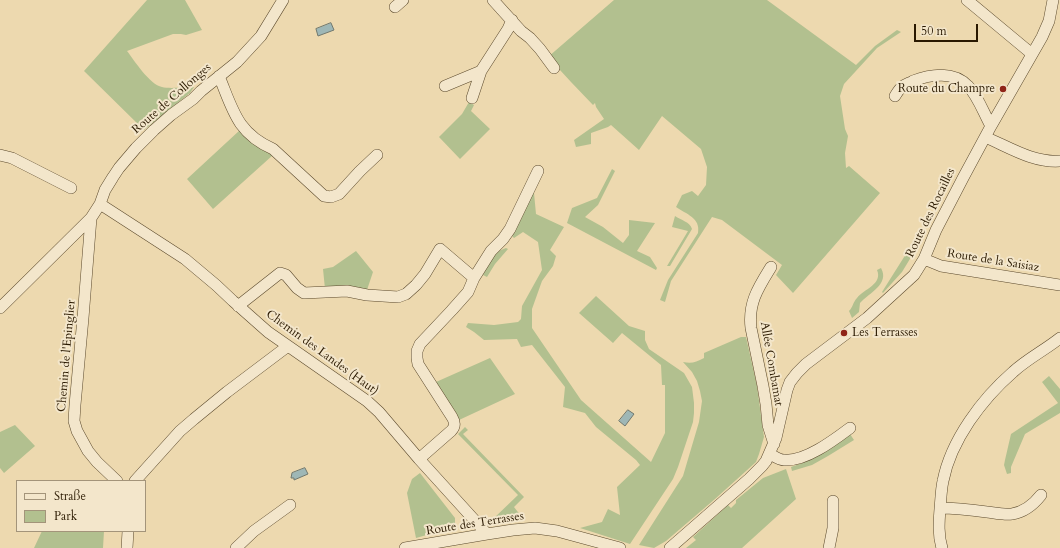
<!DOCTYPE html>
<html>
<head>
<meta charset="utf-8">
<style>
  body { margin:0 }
  #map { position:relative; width:1060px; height:548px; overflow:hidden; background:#edd9af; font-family:Cardo,serif }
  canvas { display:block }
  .legend { position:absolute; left:16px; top:480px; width:130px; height:52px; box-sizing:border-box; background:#f3e6cb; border:1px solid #a3947a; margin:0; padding:5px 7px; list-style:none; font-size:12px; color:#2a1901 }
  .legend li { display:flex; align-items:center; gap:8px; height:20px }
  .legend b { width:20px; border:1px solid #a3947a }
  .scale { position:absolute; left:914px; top:24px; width:64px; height:18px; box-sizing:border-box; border:2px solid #2a1901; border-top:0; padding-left:5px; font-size:12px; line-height:14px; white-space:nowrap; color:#2a1901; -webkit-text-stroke:3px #f3e6cb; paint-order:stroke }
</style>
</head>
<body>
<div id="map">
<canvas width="1060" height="548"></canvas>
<ul class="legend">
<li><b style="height:5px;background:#f3e6cb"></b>Straße</li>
<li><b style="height:11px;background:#b2c08f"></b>Park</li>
</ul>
<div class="scale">50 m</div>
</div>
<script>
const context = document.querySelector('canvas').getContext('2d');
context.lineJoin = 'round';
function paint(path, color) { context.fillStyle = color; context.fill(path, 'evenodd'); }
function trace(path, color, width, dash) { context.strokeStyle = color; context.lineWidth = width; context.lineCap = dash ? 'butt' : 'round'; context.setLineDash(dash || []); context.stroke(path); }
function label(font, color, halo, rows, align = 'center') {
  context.font = font + ' Cardo,serif'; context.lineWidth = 4; context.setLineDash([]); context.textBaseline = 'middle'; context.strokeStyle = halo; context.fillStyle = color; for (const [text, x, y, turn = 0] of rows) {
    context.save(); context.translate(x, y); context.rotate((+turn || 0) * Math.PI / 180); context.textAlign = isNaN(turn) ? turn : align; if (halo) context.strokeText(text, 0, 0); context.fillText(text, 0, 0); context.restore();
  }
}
paint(new Path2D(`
  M147 0H185L202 30 186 35 181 34H173L127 51C134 60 150 85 162 87 169 89 186 87 194 87L190 93 144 130 84 71Z
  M614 0H767L856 65 875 46 897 30 901 32 877 48 844 84 840 96 845 129 848 136 845 153 846 168 849 166 880 193 793 293 776 275 782 265 722 220 712 217 671 281 665 302 660 300 668 280 698 233C701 218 686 214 676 207L682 195 692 191 698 196 706 185 707 167 701 149 662 116 639 150 611 125 608 127 591 133V144L576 147 574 140 604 119 596 107 595 103 593 105 571 82 548 57Z
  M469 102 474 105 471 111 490 129 460 159 439 137 462 114Z
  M240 130 273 155 213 209 187 179Z
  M612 169 615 171 598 205 585 217 603 227 623 243 629 235V220L655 223 637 251 650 257 657 268 656 270 567 223 572 208 597 198Z
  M532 192 534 193 536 214 564 227 550 250 556 256 553 266 542 281 532 309V328L581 400 651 462 665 433V385H662L661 365 622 333 613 343 579 313 596 296 629 326 645 331V340L649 349 684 373 692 387 694 403V413L693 422 678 467 673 479 630 544 580 528 602 522 608 509 620 515 617 487 640 465 636 460 596 427 585 413 563 407 565 387 532 345 521 347 517 339 484 340 474 332 466 327 468 323 494 325 518 322 521 319 522 306 542 270 538 242 523 232 514 238 512 236Z
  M675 216C681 220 690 222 692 229L670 266H667L688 231 672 227Z
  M911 246 916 249 902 272 883 293 882 292Z
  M506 248 508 249 495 264 487 277 483 275 492 256 496 252Z
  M356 251 373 272 367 290 325 289 323 269 333 267Z
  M881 268C890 284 869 293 860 303L859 312 852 318 849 311C853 307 853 302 857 298 864 289 883 284 877 270Z
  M741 337H746L757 386 764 437 759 454 756 462 715 499 666 541 654 548 639 545 683 476 699 422 702 401 700 391 697 381 692 372 683 362C692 364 696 362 704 358V353Z
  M490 358 515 394 459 420 436 382Z
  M1049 376 1060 389V413L1025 434 1011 467V473L1007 474 1004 465 1005 460 1011 434 1058 403 1042 382Z
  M15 425 35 446 4 473 0 468V432Z
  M465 427 468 430 463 434 524 497 514 507 521 516 492 520 518 495 458 434Z
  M850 434 854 440 828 456 812 465 792 471 791 467 805 462 826 451Z
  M786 469 796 499 742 548H686L696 540 693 537 728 505 731 508 736 503V500L763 478Z
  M420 473 455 518V527L416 538 407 493 412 479Z
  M42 531H104L103 548H34Z`), '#b2c08f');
const water = new Path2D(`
  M331 23 334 30 318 36 316 29Z
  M628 410 634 414 625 426 619 421Z
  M305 468 308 474 294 480V478H291L292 473Z`);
paint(water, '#9eb7b6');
trace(water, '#70786e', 1);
const minor = new Path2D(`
  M493 0 521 31 530 38 540 49 554 68
  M967 0 1032 54
  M395 7 403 0
  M219 76C233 110 237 133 273 149L324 196 331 197 339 194 360 171 377 155
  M445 86 481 71 508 29 512 20
  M895 96C897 93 899 89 902 87 905 84 910 83 913 81 931 74 954 71 968 86 978 96 984 114 991 126
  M472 98 481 71
  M985 137C1009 147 1033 163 1060 161
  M0 155 12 158 71 188
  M100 204 185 259 216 285 233 301 268 332 367 401 379 412 419 459 487 534
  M91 218 83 318 75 405 74 421 77 431 88 451 97 462 117 481
  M924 259 941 266 1060 285
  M771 267C758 288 748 303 751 328L763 386 766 404 768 425 774 444
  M238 306 280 273 286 275 297 288 304 293 347 291 367 295 398 297 406 294 416 285 425 274 440 249 474 278
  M0 308 91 218 100 204 105 190 113 177 119 168 136 148 154 130 171 115 193 99 201 91 237 62 261 36 283 0
  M770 454C774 456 779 460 784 460 805 462 834 440 850 428
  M419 459 451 431C456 426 455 422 452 417L418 364 417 358V351L420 344 452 310 468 292 474 278 491 251 503 239 510 229 538 171
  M135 481 180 431 194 419 227 392 288 346
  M940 508C956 508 972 510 987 512 995 513 1004 515 1012 514 1024 512 1034 504 1041 495
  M127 548 128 531
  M236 548 254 531 290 505
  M405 548 487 534 513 530 535 528 557 531 620 548
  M670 548 749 479 762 466 766 461 776 438 787 390 790 382 797 373 806 364 867 318 914 275 924 259 936 230 963 178 991 126 1042 37 1049 21 1053 0
  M829 548 833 528V501
  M942 548C938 535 939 522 940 509 941 499 941 490 943 481 951 440 982 399 1013 372 1027 359 1045 350 1060 338`);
trace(minor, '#5b492c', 12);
trace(minor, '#f3e6cb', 11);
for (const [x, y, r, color] of [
  [1003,89,4,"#8f2418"],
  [844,333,4,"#8f2418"]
]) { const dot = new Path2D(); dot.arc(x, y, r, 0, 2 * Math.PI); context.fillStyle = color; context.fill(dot); trace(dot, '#f3e6cb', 1.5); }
label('12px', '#2a1901', '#f3e6cb', [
  ["Route du Champre",995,89],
  ["Les Terrasses",852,333,"left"]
], 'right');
label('12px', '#2a1901', '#f3e6cb', [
  ["Route de Collonges",172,99,-41],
  ["Route des Rocailles",931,213,-64],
  ["Route de la Saisiaz",993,261,9],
  ["Chemin des Landes (Haut)",322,353,36],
  ["Chemin de l'Epinglier",67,356,-85],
  ["Allée Combamat",771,364,80],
  ["Route des Terrasses",475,524,-9]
]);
</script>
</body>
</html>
